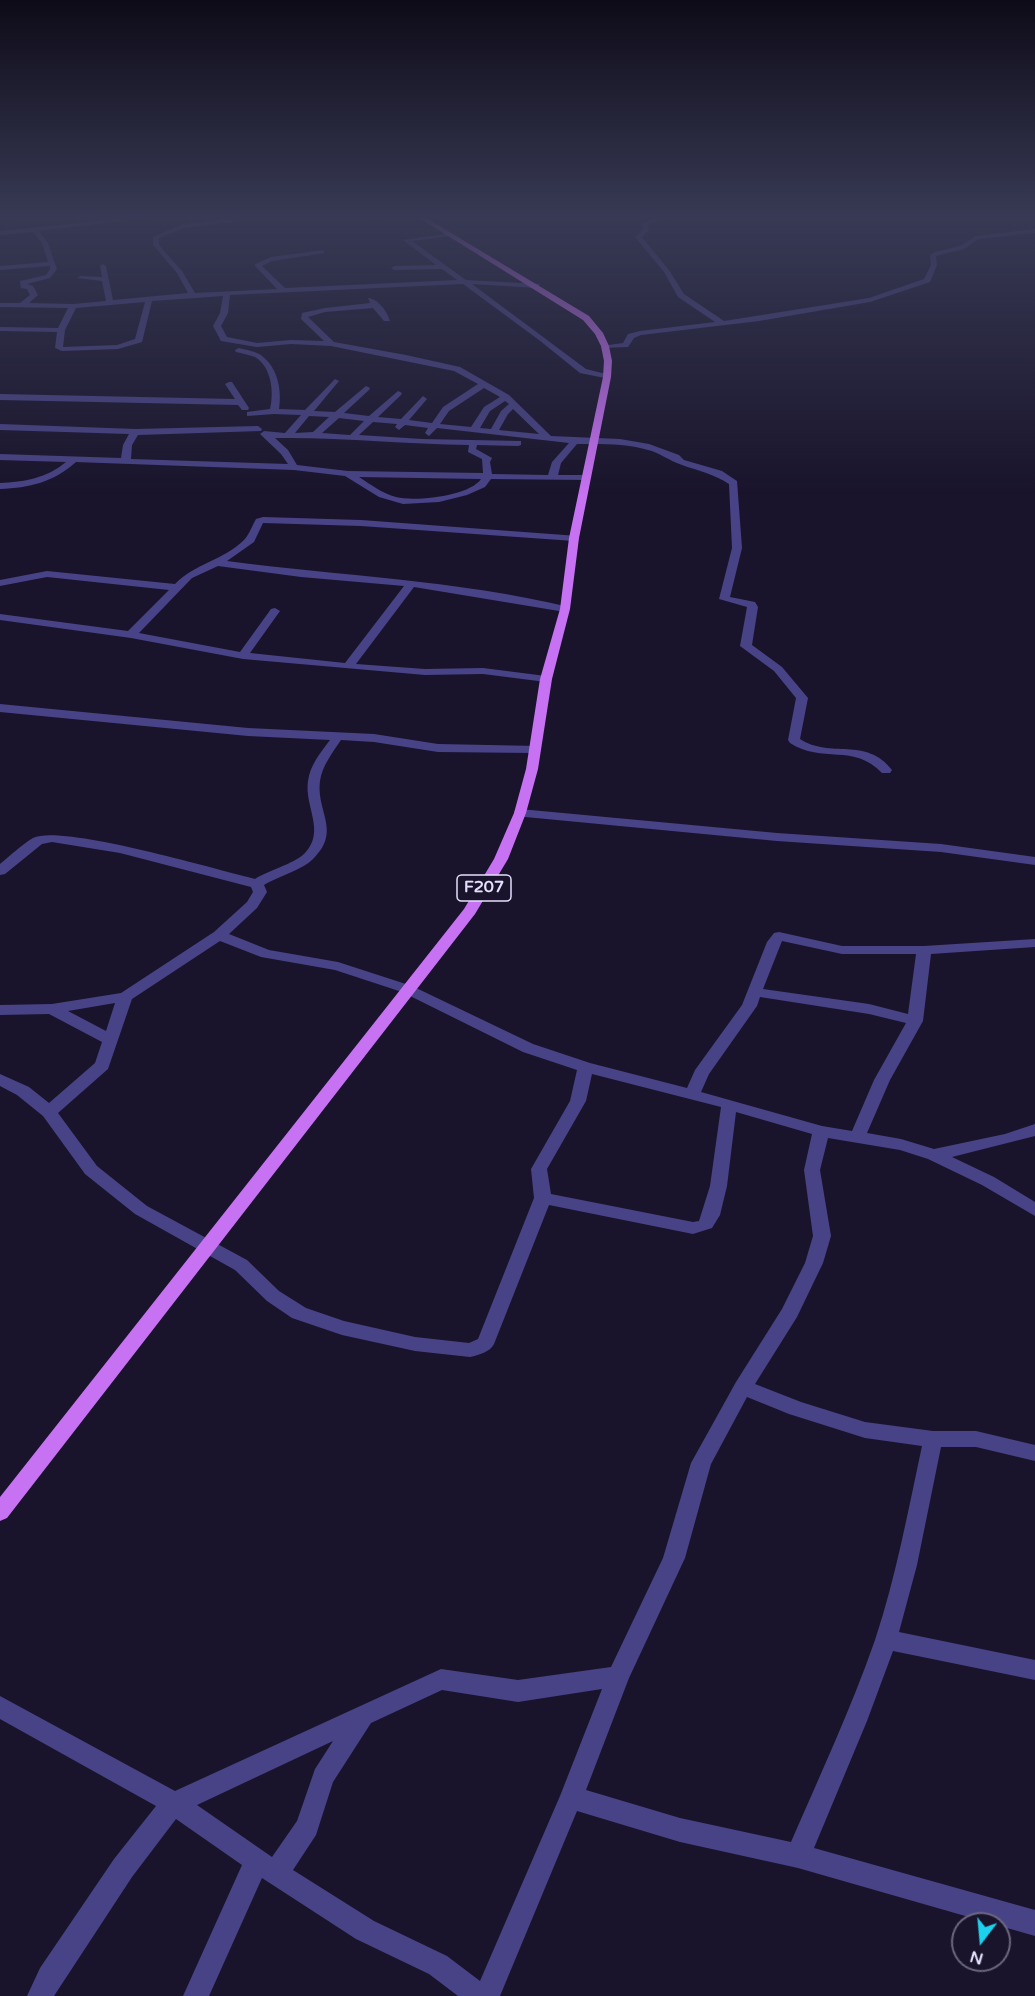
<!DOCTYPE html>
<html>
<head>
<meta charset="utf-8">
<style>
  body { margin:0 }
  #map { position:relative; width:1035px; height:1996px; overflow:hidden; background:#19142b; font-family:"Varela Round",sans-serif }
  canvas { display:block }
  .north { position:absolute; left:951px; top:1912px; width:60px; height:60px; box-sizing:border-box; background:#19142b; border:2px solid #6b667f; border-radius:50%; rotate:196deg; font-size:16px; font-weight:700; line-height:24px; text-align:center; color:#e5e0fd }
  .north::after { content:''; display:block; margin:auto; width:21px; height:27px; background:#1cd1ed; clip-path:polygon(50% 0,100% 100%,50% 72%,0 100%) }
</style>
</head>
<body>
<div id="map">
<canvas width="1035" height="1996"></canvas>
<div class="north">N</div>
</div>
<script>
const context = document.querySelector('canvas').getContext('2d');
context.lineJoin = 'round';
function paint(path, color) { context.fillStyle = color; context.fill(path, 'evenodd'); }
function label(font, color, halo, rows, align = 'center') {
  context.font = font + ' "Varela Round",sans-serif'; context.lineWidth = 6; context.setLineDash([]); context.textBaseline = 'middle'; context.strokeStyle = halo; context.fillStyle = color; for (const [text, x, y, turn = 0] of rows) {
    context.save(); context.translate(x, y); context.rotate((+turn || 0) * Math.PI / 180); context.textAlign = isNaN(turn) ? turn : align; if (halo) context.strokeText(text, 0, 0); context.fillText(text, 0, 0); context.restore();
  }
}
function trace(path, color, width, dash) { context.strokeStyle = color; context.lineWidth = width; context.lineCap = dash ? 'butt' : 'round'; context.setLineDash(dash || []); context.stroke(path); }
paint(new Path2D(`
  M0 216H21L0 220Z
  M149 216H166L39 231 48 243 57 269 50 278 27 284 33 286 38 295 29 303 73 304 106 301 102 281 77 278 81 276 102 277 100 266 103 264 106 266 113 300 188 293 177 273 153 245V237L183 224 231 218V216L239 218 233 222 184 228 159 238V245L182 271 195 293 277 289 255 266V264L271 257 323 250 325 253 272 261 262 266 285 288 457 280 442 269 394 270 391 268 394 266 436 265 403 240 451 233 453 236 412 241 466 280 540 284 537 288 472 284 586 369 610 375V379L580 373 539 340 463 284 230 295 228 313 221 326 227 337 257 343 291 340 324 341 301 319 302 313 325 308 370 303 368 298C378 298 388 313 390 321H384L373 308 325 312 308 317 334 342 406 355 460 367 509 395 551 436 620 439 649 444 679 455 684 460 722 471 737 481 742 548 730 597 755 602 758 607 752 645 782 667 808 698 800 739C830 759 866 736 892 770L890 773H882C854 743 822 764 790 743L788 740 796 698 774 671 740 646 747 607 719 599 732 548 729 484C714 474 699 471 682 465 670 461 660 453 648 450 625 443 601 444 577 444L561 463 558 475H586L591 478 589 480 491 479 485 487 467 495 439 502 403 504 379 497 345 476 294 470 76 462C54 482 29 488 0 489V483C24 482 47 478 66 462L0 460V454L121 458 123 445 129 434 0 430V424L136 429 258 426 262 429 261 431 138 435 132 445 131 459 288 464 281 454 260 434 264 431 285 433 301 415 274 414 247 416V412L270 409C274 393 272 367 255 357 249 355 242 353 236 352L235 350 239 348C246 350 256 351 262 356 278 368 282 391 279 409L305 410 335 379 339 381 314 411 335 412 366 386 370 388 369 390 344 413 369 416 398 391 402 393 401 395 378 417 401 419 423 396 427 399 409 420 432 423 443 407 478 384 454 371 331 346 291 344 257 347 221 341 213 326 220 313 223 296 152 301 142 342 118 349 62 351 55 348 57 332 0 331V327L58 328 68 308 0 307V303H20L30 295 27 289 21 288 20 281 46 275 50 269V266L0 270V266L48 262 42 243 33 232 0 235V231ZM145 302 135 339 117 345 63 347 65 330 76 308ZM484 388 500 397 484 407 471 427 440 424 449 411ZM505 401 509 404 501 411 491 429 480 428 490 411ZM513 409 539 434 499 430 508 414ZM309 416 329 417 313 432 295 433ZM339 418 364 421 350 435 322 433ZM373 422 397 424 395 427 399 430 405 425 428 428 425 433 429 436 437 428 569 443 552 462 548 475 492 474 490 462 492 458 476 449 477 445 518 446 521 445V441L422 439 359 435ZM275 438C340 437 403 444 469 445L468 452 482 459 483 473 348 471 297 465 288 450ZM359 477 481 479C470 496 415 502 396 497 383 494 370 484 359 477Z
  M368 216H375L377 218 374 220Z
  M663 216H671L648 225 649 230 642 237 669 270 684 294 724 321 869 298 924 279 931 265 930 255 935 252 960 246 976 236 1035 229V233L978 239 964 249 939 255 936 256 937 265 930 282 870 302 759 321 641 335 634 338 628 347 602 348 601 346 623 343 628 334 640 331 715 322 678 297 664 272 635 237 643 230V223Z
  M229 382H232L249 408 248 410H242L238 405 0 400V394L235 399 225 384Z
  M263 517 361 520 578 536V540L574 541 361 526 263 523 254 542 227 561C341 576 457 580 569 607V611L565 612 414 587 356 664 425 669 483 668 546 676 552 679 546 682 483 674 425 675 243 659 131 638 0 620V614L128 631 169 590 47 577 0 586V580L47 571 175 584C194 564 224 560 244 540 249 535 252 526 256 519ZM218 566 301 577 404 586 345 663 250 653 280 611 275 608 271 609 240 652 139 633 192 578Z
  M0 704 248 728 374 734 438 744 538 746V752L534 753 438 752 374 742 341 740C333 752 322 766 320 781 316 812 342 831 313 859 302 870 279 876 264 885L267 892 257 908 229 934 269 950 338 962 412 986 533 1044 590 1063 687 1088 695 1070 742 1005 767 942 774 933 779 932 842 946H924L1035 939V947L931 954 923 1021 890 1080 867 1133 901 1139 934 1149 1005 1134 1035 1124V1136L952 1157 994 1177 1035 1202V1216L982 1185 928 1159 900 1150 828 1138 820 1170 831 1236 823 1263 797 1317 755 1384 801 1402 865 1422 933 1431H976L1035 1445V1461L976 1447H941L917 1565 899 1632 1035 1660V1680L893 1651 867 1721 814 1848 1035 1910V1936L798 1868 680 1842 577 1811 500 1996H458L429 1974 356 1939 262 1878 209 1996H183L242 1865 176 1819 132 1877 54 1996H27L40 1968 114 1859 156 1806 0 1719V1696L175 1791 441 1669 518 1680 611 1667 663 1558 691 1463 736 1382 782 1309 805 1263 813 1236 804 1170 812 1134 736 1112 727 1186 720 1215 712 1228 693 1234 549 1205 494 1344C490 1352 479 1355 470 1357L415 1351 342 1335 292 1318 267 1301 235 1270 135 1214 85 1174 43 1116 17 1095 0 1086V1074L29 1087 49 1103 95 1063 102 1042 49 1014 0 1015V1005L52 1004 121 993 214 932 247 902 253 892 251 887 120 853 52 842 42 844 5 874 0 875V864C10 856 21 845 33 838 62 824 217 870 255 879 269 870 294 864 305 853 326 831 304 806 308 781 310 765 321 752 330 740L248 736 0 712ZM220 941 261 957 335 970 402 992 523 1052 577 1070 570 1101 531 1169 534 1198 478 1339 469 1343 415 1337 344 1321 306 1308 279 1291 247 1260 147 1206 97 1166 58 1113 108 1069 132 999ZM782 941 842 954H916L908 1014 869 1004 763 989ZM760 997 869 1014 906 1023 874 1080 852 1131 822 1126 701 1092 709 1074 757 1006ZM115 1003 106 1031 68 1011ZM592 1074 721 1107 710 1186 699 1221 693 1222 551 1194 547 1169 586 1101ZM747 1397 789 1414 865 1438 922 1446C908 1511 896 1577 875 1640 851 1709 820 1775 791 1842L680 1818 586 1790 629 1678 685 1558 711 1464ZM602 1689 560 1796 480 1981 447 1956 374 1921 293 1870 316 1835 333 1782 371 1723 442 1690 518 1702ZM333 1741 315 1769 297 1821 272 1857 197 1805Z
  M520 809 777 833 941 844 1035 857V865L941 852 777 841 515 816 514 813 515 810Z`), '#484386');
paint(new Path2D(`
  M416 216H423L589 316 603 333 609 346 612 361 611 377 579 538 570 609 552 679 538 769 526 813 508 859 475 914 7 1518 0 1521V1497L464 909 494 859 514 813 526 769 540 679 560 609 569 538 603 377 604 361 601 346 595 334 583 320Z`), '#c771f3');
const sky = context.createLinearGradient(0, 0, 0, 495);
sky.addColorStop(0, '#0e0b18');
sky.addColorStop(0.44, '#383a55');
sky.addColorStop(1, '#383a5500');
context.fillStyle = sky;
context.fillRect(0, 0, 1035, 495);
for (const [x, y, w] of [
  [484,888,54]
]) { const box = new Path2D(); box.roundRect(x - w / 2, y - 13, w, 26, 4.5); context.fillStyle = '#19142b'; context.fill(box); trace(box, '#e5e0fd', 1.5); }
label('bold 16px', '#e5e0fd', null, [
  ["F207",484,888]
]);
</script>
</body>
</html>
